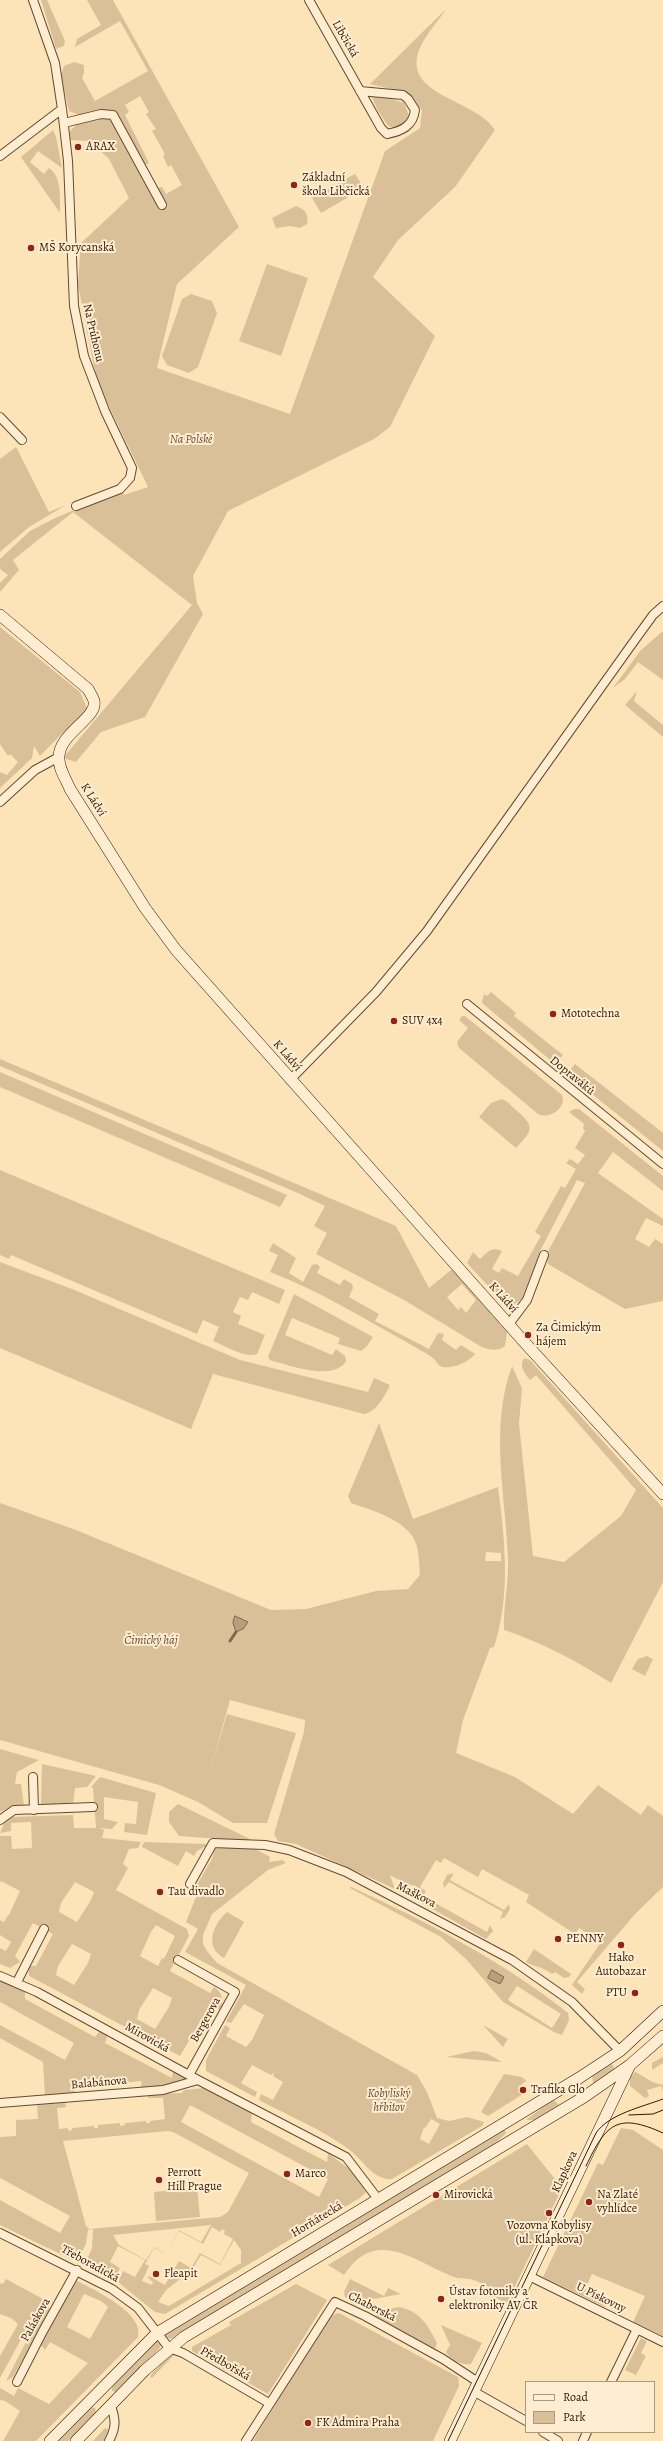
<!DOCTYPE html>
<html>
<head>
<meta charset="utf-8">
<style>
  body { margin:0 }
  #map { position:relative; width:663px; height:2441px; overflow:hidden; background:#fde3b8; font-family:Alegreya,serif }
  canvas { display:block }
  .legend { position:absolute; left:525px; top:2381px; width:130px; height:52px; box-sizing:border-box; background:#feedd1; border:1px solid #ac987e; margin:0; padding:5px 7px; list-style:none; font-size:12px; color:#311802 }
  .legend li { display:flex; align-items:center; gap:8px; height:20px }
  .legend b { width:20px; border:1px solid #ac987e }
</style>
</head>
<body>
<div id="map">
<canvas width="663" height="2441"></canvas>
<ul class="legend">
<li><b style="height:5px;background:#feedd1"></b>Road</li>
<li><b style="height:11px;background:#dac099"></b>Park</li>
</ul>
</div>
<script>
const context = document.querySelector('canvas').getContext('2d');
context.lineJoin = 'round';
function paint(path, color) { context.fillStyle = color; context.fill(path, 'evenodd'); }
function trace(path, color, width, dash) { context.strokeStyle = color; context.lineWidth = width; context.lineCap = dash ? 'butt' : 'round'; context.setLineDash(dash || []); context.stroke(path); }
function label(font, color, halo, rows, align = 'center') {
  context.font = font + ' Alegreya,serif'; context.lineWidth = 4; context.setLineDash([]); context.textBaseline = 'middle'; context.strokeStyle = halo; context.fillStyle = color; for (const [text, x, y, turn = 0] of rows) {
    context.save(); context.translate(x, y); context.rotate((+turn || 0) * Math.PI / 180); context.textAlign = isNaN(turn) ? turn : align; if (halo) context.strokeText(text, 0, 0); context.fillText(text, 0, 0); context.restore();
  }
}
paint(new Path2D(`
  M41 0H47L65 41 64 46 56 49Z
  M87 0H113L239 227 177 284 157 368 290 414 385 151 420 128 422 110 408 93 370 84 446 9C438 22 425 35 419 50 402 96 476 99 495 130L455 187 398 240 373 277 435 336 390 427 374 439 228 511 193 576 197 603 203 614 145 717 101 732 76 762 63 758 192 605 73 512 13 560 19 570 0 592V583L8 575 0 569V559L30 531 55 518 122 490 124 495 148 487 97 382 78 285 80 255 78 246 129 198 109 159 90 141 69 140V132L78 123 77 114 69 111 61 75 64 66 74 62 84 65V73L82 78 95 101 148 71 120 21 75 47 77 39 101 25ZM140 96 149 112 146 114 156 129 152 131 165 154 163 156 168 167 171 165 182 185 166 194 162 187 158 188 145 165 149 163 125 115 129 112 125 105Z
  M372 97 389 98 404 103 409 115C406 125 398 129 388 126L377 109Z
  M53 130 56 137 62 168 38 151 30 162 44 174 49 168C62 176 60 200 60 213L21 157Z
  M355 174 364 188 321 213 312 198Z
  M296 206C305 209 309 214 307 224L300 228 290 226 276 228 272 218Z
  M267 264 308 278 281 356 239 341Z
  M191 294 212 301 217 313 198 367 189 373 167 365 162 356 182 299Z
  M16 447 49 512 66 505 29 527 0 552V459Z
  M0 627 80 692 87 708 40 756 34 746 32 758 0 788V772L7 775 18 762 10 754 8 756 0 744Z
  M663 631V680L638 662 625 679 613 688 641 650Z
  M637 691 634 701 663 725V737L625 705Z
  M491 992 516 1013 514 1016 563 1055 555 1064 482 1003 484 994 487 996Z
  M462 1016H465L562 1095C567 1108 549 1120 538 1114L459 1048 457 1042 468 1028 459 1020Z
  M0 1059 396 1226 429 1288 452 1269 507 1332 505 1346C497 1352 489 1350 480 1346L404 1300 316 1254 327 1233 314 1226 325 1206 300 1194 0 1066ZM462 1284 476 1300 466 1313 461 1307 458 1310 447 1297Z
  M575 1064 663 1133V1151L567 1074Z
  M0 1072 287 1195 280 1207 0 1087Z
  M502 1099C508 1101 512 1107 517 1111 536 1127 532 1131 516 1148L479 1117 491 1103Z
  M574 1109H579L663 1176V1191L613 1152 598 1173 663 1219V1226L646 1218 635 1239 649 1247 655 1239 663 1244V1301L625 1309 548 1264 546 1255 585 1183 577 1180 540 1251 524 1298 508 1308 467 1263 473 1252 480 1259C487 1252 492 1246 502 1251L492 1269 499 1273 502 1268 518 1276 541 1236 535 1232 561 1186 565 1188 576 1169 566 1163 570 1159 578 1164 585 1155 575 1148 585 1131 583 1128 584 1124 569 1112Z
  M0 1170 285 1290 279 1304 252 1292 248 1300 240 1297 233 1312 241 1316 238 1324 265 1335 257 1354C246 1359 224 1345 213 1341L219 1327 203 1320 197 1334 11 1255 9 1259 0 1255Z
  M273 1243 296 1258 289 1273 303 1282 312 1265 317 1264 320 1267 317 1273 340 1285 344 1279 352 1284 353 1288 349 1297 379 1314 375 1321 429 1349 438 1333 444 1334 442 1340 456 1350 461 1345 475 1354C469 1362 453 1369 443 1367 438 1366 437 1362 434 1359 427 1353 416 1348 408 1343 363 1318 318 1290 270 1272L278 1255 269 1251Z
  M0 1262 72 1289 240 1360 368 1392 374 1378 390 1385C385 1395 377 1412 364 1414L213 1374 191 1429 0 1348Z
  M294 1294 373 1337 367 1346 361 1351 338 1344 340 1338 292 1318 285 1335 332 1355 336 1349 345 1356 346 1361C334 1382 288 1365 270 1360L268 1357Z
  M524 1358 530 1360 663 1508V1582L611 1683C577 1661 543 1643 504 1630 503 1607 509 1583 508 1560 506 1495 489 1429 512 1366L522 1388 519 1424 533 1556 564 1562 621 1516 636 1490 536 1375 530 1380C524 1372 519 1367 524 1358Z
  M379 1423 413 1519 498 1487C505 1541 511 1595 494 1647L490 1648 463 1720 456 1753 515 1777 573 1814 598 1785 641 1815 648 1805 663 1816V1887L635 1914 577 1982 585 1989 582 1994 572 1985 601 1942 579 1928 575 1934 526 1902 529 1895 482 1869 478 1877 444 1858 441 1863 436 1860 420 1887 426 1891 423 1896 487 1932 490 1925 493 1931 486 1939 422 1903 416 1895V1886L406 1884 390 1875 395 1889 296 1844 278 1841 274 1834 304 1732 305 1720 230 1700 210 1771 227 1714 296 1733 267 1823H233L198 1802 159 1785 0 1740V1503L76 1530 271 1610 306 1609 376 1591 408 1589 420 1575C419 1564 419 1550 415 1541 405 1519 371 1510 351 1503L348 1496ZM486 1552 501 1553V1561H485ZM235 1616 247 1622 243 1629 236 1631Z
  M647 1656 653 1659 645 1676 632 1669 638 1659Z
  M0 1749 39 1760 17 1772 15 1784H21L24 1806 10 1807 0 1812Z
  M42 1764 96 1776 87 1787 75 1788 73 1804 41 1805Z
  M100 1777 156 1793 147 1835 124 1832 125 1823 136 1824 138 1802 104 1797V1819L118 1822 112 1829 99 1828 104 1830 102 1838 141 1842 138 1848 129 1849 123 1864 128 1868 116 1890 187 1929 189 1936 170 1971 210 1993 214 1987C222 1992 225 2001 220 2010L210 2005 180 2056 29 1976 28 1966H36L53 1934 33 1923 15 1956 20 1962 10 1968 0 1964V1948L6 1951 11 1942 0 1935V1920L4 1922 8 1915H9L20 1891 1 1881 0 1883V1836H11L12 1849 32 1848 31 1822 11 1823V1831L0 1833 5 1821 11 1817 73 1815 74 1828H96L93 1788 91 1787ZM75 1882 94 1892 91 1900 77 1922 59 1912 61 1903ZM156 1925 175 1936 164 1959 162 1958 158 1966 140 1956 151 1932ZM72 1944 91 1954 88 1963 74 1985 56 1975 58 1966ZM153 1988 172 1998 169 2007 155 2029 137 2019 139 2010Z
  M178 1804 250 1839 248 1841 179 1836 169 1822V1812Z
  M144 1842 206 1844V1846L197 1851 194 1856 186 1851 178 1866 142 1847Z
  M216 1846 252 1847 270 1857 269 1862 282 1860 286 1863 268 1870 212 1914 203 1935V1944L207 1951 217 1963 417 2075 427 2092 437 2118 449 2121 467 2117 484 2122 482 2126 392 2179C375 2181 363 2161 351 2151 324 2130 289 2116 259 2100L261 2094 273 2100 283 2082 273 2076 275 2072 271 2075 252 2065 241 2083 257 2092 255 2097 206 2071V2060L225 2025 230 2028 226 2036 246 2047 252 2040 264 2015 244 2004 231 2023 226 2022 246 1985 185 1952 198 1929 186 1922 198 1892 195 1888 212 1859ZM431 2119 440 2124 429 2144 420 2139 424 2127 425 2128Z
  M454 1873 450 1880 504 1910 509 1904 510 1909 505 1917 500 1919 503 1912 449 1882 444 1888 443 1883 447 1875Z
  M351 1887C426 1921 504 1962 568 2013L569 2020 562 2035 554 2032 503 2002 466 1959 441 1937 350 1888ZM517 1986 561 2014 552 2028 508 2000Z
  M227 1912 244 1922 224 1958C203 1947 214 1923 227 1912Z
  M534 1949 571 1974 569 1977 564 1978 555 1972 552 1974C544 1967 535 1967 526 1962Z
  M0 1980 25 1990V1999L95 2037 101 2030 108 2034 105 2043 172 2078 173 2069 188 2078V2083L140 2089 142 2081 76 2087 74 2095 45 2097 43 2062 0 2038V2025L65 2060 74 2043 0 2002Z
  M483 2025 508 2039 503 2047Z
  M474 2051 486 2053 502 2062 446 2057Z
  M663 2057V2063L652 2070V2063Z
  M611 2064 614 2066 613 2072 596 2083H593L592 2076Z
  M635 2072C646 2077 649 2082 663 2085V2091L661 2086 647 2090 649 2096 645 2098 630 2086V2077Z
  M504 2074 522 2077 526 2081 518 2087 523 2094 488 2116 481 2112Z
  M205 2088 252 2112 251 2122 327 2162 328 2153 353 2172 366 2192 360 2198 165 2314 155 2312 118 2282 123 2271 135 2277 145 2260 118 2246 110 2262 120 2268 114 2280 85 2264 92 2248 93 2229 88 2230 86 2244 79 2258 73 2260 0 2225V2200L60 2233 70 2216 0 2178V2137L16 2136V2120L38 2119 37 2103 65 2102 66 2107 57 2108 59 2129 68 2128V2131L72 2130V2128L94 2126V2128H98V2125L120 2123V2126L125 2125V2123L146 2121V2123H150V2121L165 2119 163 2098H148V2094L182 2093 184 2090ZM190 2105 328 2179 319 2197 181 2122ZM168 2131 173 2132 249 2173 228 2212 220 2217 89 2229 86 2226 63 2141ZM211 2225 201 2242 179 2230 166 2254 154 2247 146 2260 119 2245 113 2235ZM212 2227 220 2232 222 2229 225 2231 224 2234 233 2239 220 2264 200 2253 191 2268 179 2261 165 2285 149 2276 148 2278 153 2282 152 2285 142 2281 149 2266 145 2264 154 2248 166 2254 179 2231 203 2244ZM234 2240 241 2250V2263L169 2306 158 2302 166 2290 192 2270 201 2255 220 2265Z
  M553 2099 559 2105 534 2120H526Z
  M621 2128 633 2130 663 2150V2336L633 2322 645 2296 592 2274 585 2289 608 2302 605 2307 543 2277 598 2163 603 2165Z
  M504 2129 506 2133 495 2144 171 2339 165 2337V2333Z
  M527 2144 562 2188 507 2303 491 2296 494 2290C486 2286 477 2280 469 2279 464 2278 458 2279 454 2277 414 2261 376 2226 344 2275L328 2265Z
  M197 2188 200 2217 156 2221 154 2192Z
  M6 2279 43 2299 0 2378V2356L18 2324 11 2318 0 2314V2283L3 2284Z
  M350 2279 384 2296 388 2288 401 2294 368 2300 365 2309 345 2297 344 2292Z
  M75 2280C93 2289 145 2313 138 2337L36 2441H3L20 2411 5 2401 0 2400V2388L14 2396 18 2388 49 2404 88 2363 50 2342 45 2350 41 2345 43 2339ZM84 2294 101 2301 108 2307 90 2339 67 2327Z
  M296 2284 327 2300 268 2394 192 2351V2347L231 2325 229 2322Z
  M47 2301 50 2311 13 2377 6 2381Z
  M398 2307C419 2310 428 2325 437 2343L435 2349 376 2316 379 2311Z
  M339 2313 458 2377 459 2386 433 2441H253L329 2318 335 2314Z
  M441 2325 482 2343 471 2364C463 2366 449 2359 446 2352L450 2345Z
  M641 2338 647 2341 641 2353 646 2356 636 2375 625 2370Z
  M156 2340 161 2345 159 2349 117 2392 112 2391V2386Z
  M171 2353H176L152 2378 150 2376Z
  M91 2407 95 2408 96 2412 68 2441H56Z
  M105 2428 109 2430 104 2441H93Z`), '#dac099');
const water = new Path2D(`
  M235 1616 248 1622 243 1629 236 1632 233 1623Z
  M492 1970 504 1977 500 1984 488 1978Z`);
paint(water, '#b89e7a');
trace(water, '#82684a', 1);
trace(new Path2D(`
  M230 1641 236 1632`), '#82684a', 3);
const street = new Path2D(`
  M33 0 55 63 62 109 68 161 74 306 84 356 105 411 132 468 130 478 120 489 76 506
  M309 0 381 128 387 134C402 131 413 126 415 110L408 99 403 95 360 91
  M64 123 101 114 113 115 162 205
  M0 156 62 109
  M0 417 22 440
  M0 802 35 770 59 757
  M467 1004 663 1164
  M290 1080 376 992 427 931 637 637 653 615 663 606
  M509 1324 527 1300 544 1255
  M33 1777 34 1810
  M0 1820 14 1810 93 1807
  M190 1884 213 1843 265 1845 289 1850 346 1872 512 1960 572 2002 620 2051
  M178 1960 235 1992 189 2075
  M0 1976 37 1992 198 2080 346 2157 378 2199
  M17 1982 44 1929
  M0 2103 163 2090 198 2080
  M0 2233 112 2289 138 2308 169 2348 183 2353 269 2403
  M529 2276 663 2342
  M17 2382 43 2331 77 2270
  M611 2382 637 2329
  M473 2391 526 2421
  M543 2432 558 2441
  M109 2441C116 2428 116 2420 111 2406
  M246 2441 335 2302 365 2316 443 2359 478 2382
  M583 2441 587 2432`);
const secondary = new Path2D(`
  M0 615 88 689C90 693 93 697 94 701 98 718 59 733 59 757 58 768 66 779 70 789L145 908 176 950 526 1344 663 1494
  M50 2441 157 2333 579 2078 620 2051 663 2011
  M76 2441 145 2370 184 2337 584 2097 630 2065 663 2036
  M450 2441 630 2065`);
trace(street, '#644b30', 10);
trace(secondary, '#311802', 12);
trace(street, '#feedd1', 8);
trace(secondary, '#feedd1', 11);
trace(new Path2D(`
  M629 2115 653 2114 663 2110
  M586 2166C606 2124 617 2112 663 2133
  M448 2441 596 2133C609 2114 642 2107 663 2099`), '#311802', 1);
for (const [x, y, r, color] of [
  [78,147,4,"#8f2418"],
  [294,185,4,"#8f2418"],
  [31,248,4,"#8f2418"],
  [553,1014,4,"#8f2418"],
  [394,1021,4,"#8f2418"],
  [528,1335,4,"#8f2418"],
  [160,1892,4,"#8f2418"],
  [558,1939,4,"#8f2418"],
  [621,1945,4,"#8f2418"],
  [635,1993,4,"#8f2418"],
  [523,2090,4,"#8f2418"],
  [287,2174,4,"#8f2418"],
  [159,2180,4,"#8f2418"],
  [436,2195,4,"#8f2418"],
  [589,2202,4,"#8f2418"],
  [549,2213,4,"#8f2418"],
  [156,2274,4,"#8f2418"],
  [441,2299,4,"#8f2418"],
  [308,2423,4,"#8f2418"]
]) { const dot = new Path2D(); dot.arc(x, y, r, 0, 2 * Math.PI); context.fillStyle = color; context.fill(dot); trace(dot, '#feedd1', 1.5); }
label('12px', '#311802', '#feedd1', [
  ["Libčická",345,39,60],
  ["Na Průhonu",93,333,77],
  ["K Ládví",93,800,58],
  ["K Ládví",287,1056,49],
  ["Dopraváků",572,1076,39],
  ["K Ládví",503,1298,48],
  ["Maškova",416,1895,27],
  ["Bergerova",206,2020,-61],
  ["Mirovická",147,2038,29],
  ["Balabánova",99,2083,-5],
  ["Klapkova",565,2172,-65],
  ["Horňátecká",317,2220,-31],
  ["Třeboradická",90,2264,29],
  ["U Pískovny",601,2298,26],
  ["Chaberská",372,2307,27],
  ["Paláskova",36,2320,-61],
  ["Předbořská",225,2364,30]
]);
label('12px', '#311802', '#feedd1', [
  ["ARAX",86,147],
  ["Základní",302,178],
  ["škola Libčická",302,192],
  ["MŠ Korycanská",39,248],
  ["Mototechna",561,1014],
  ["SUV 4x4",402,1021],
  ["Za Čimickým",536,1328],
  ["hájem",536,1342],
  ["Tau divadlo",168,1892],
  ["PENNY",566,1939],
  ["Hako",621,1958,"center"],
  ["Autobazar",621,1972,"center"],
  ["PTU",627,1993,"right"],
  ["Trafika Glo",531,2090],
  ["Perrott",167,2173],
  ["Hill Prague",167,2187],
  ["Marco",295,2174],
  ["Mirovická",444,2195],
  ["Na Zlaté",597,2195],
  ["vyhlídce",597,2209],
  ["Vozovna Kobylisy",549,2226,"center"],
  ["(ul. Klapkova)",549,2240,"center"],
  ["Fleapit",164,2274],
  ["Ústav fotoniky a",449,2292],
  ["elektroniky AV ČR",449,2306],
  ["FK Admira Praha",316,2423]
], 'left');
label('italic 12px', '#644a2f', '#feedd1', [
  ["Na Polské",191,440],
  ["Čimický háj",151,1641],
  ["Kobyliský",389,2094],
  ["hřbitov",389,2108]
]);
</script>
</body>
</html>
